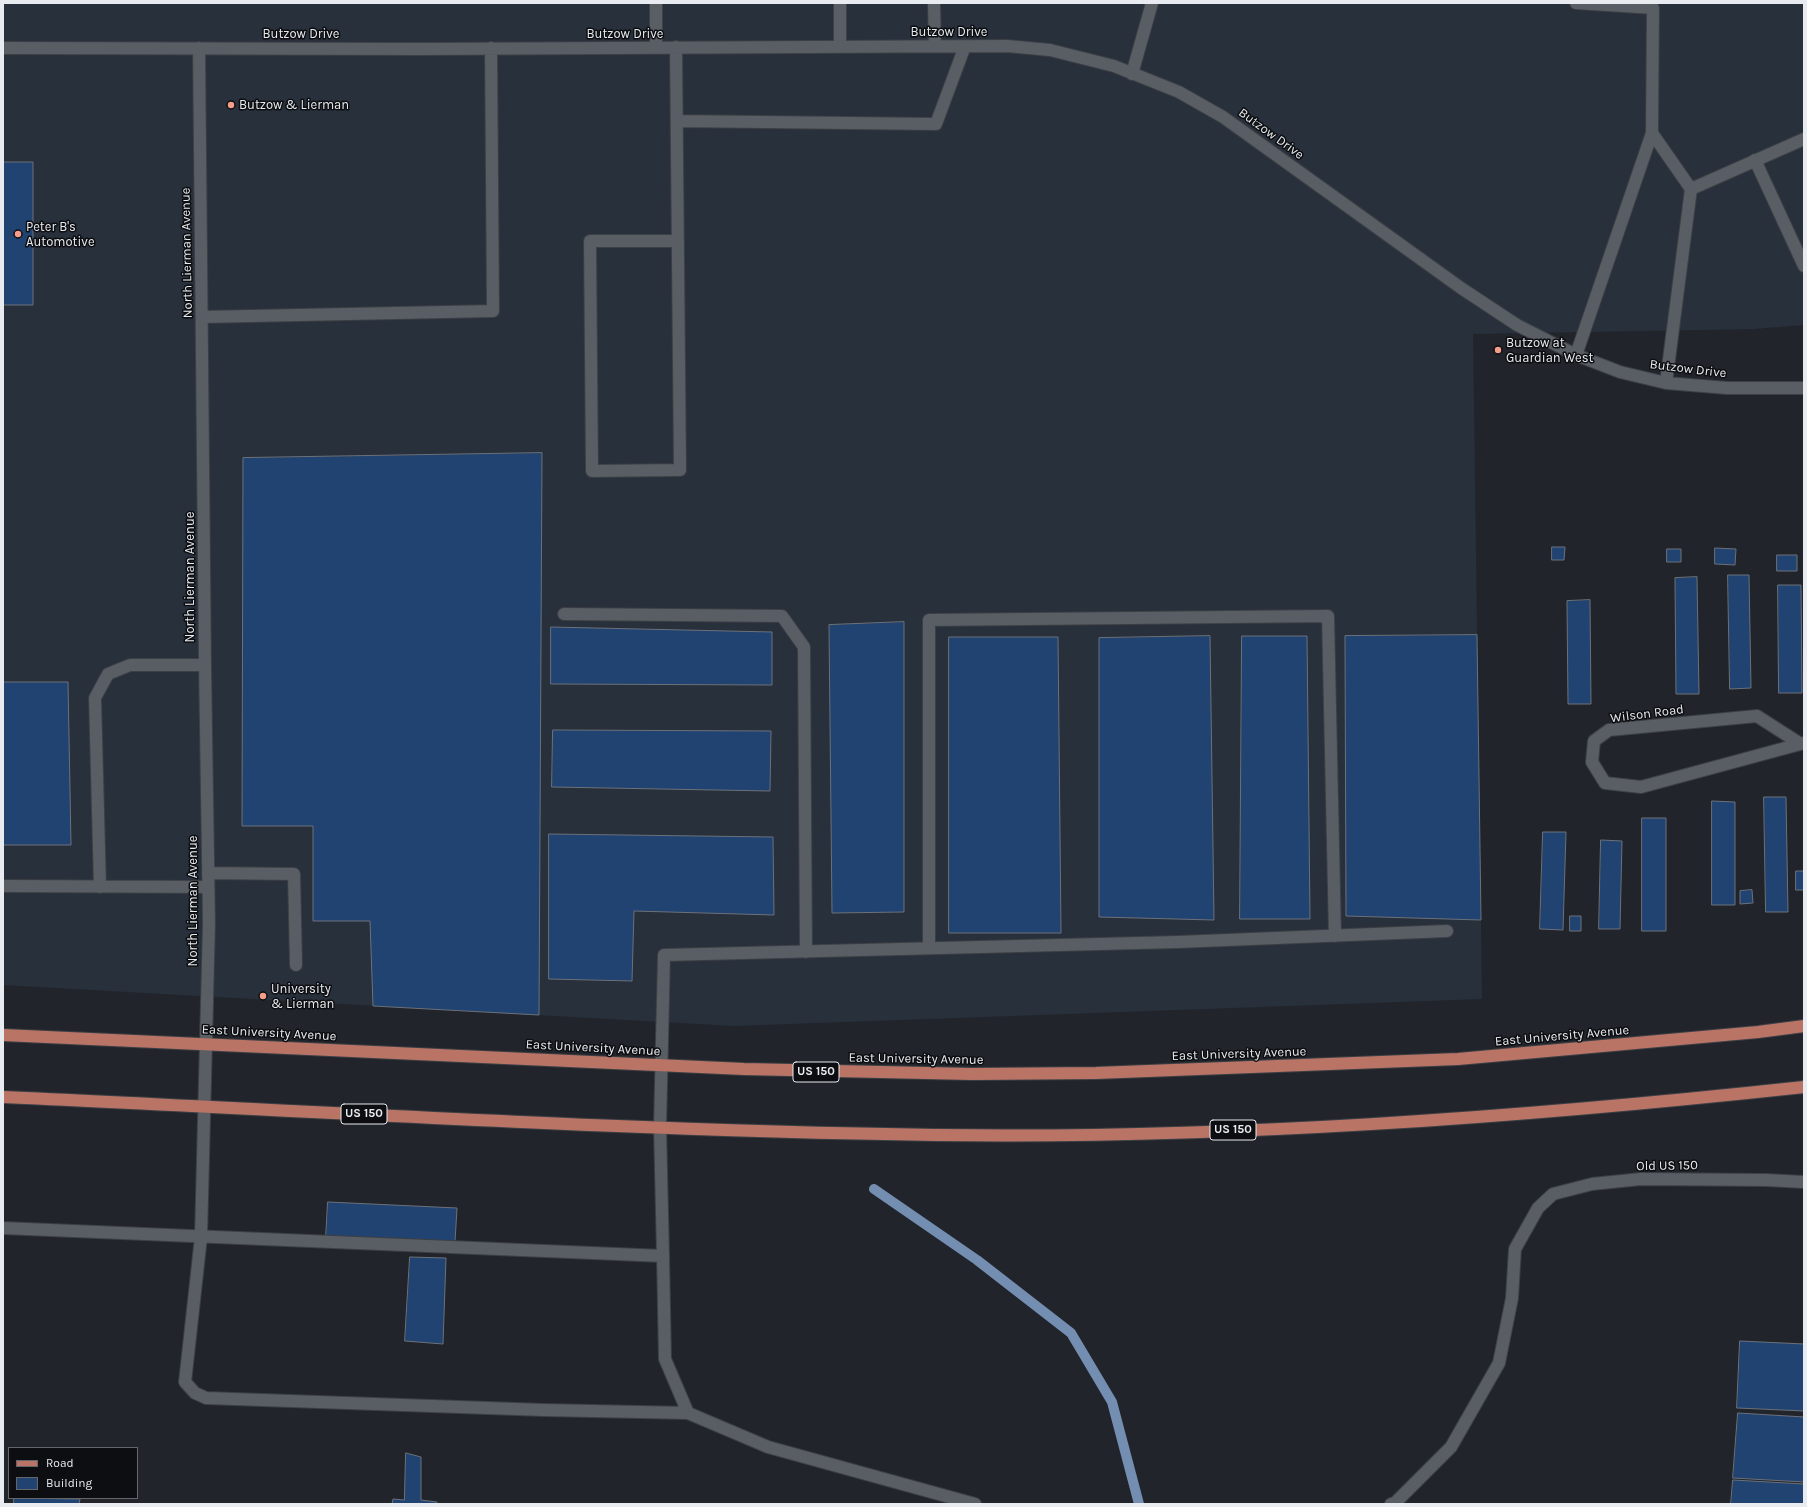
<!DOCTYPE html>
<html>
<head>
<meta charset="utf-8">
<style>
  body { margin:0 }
  #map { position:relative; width:1807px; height:1507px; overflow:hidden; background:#21252b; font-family:Karla,sans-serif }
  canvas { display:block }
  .frame { position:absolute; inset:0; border:4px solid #e8ebef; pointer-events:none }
  .legend { position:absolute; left:8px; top:1447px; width:130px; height:52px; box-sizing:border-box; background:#0c0e11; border:1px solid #64666a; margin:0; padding:5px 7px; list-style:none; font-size:12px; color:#e8ebef }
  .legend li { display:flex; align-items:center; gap:8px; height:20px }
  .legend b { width:20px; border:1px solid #64666a }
</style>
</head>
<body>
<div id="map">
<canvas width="1807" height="1507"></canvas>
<div class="frame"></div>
<ul class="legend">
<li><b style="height:5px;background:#b97466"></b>Road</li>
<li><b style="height:11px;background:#204372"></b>Building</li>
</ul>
</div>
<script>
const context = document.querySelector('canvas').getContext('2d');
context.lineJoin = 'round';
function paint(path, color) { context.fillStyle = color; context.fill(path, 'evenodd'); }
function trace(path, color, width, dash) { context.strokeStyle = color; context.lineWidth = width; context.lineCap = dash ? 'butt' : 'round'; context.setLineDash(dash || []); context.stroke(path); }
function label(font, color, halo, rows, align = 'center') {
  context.font = font + ' Karla,sans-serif'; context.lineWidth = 3; context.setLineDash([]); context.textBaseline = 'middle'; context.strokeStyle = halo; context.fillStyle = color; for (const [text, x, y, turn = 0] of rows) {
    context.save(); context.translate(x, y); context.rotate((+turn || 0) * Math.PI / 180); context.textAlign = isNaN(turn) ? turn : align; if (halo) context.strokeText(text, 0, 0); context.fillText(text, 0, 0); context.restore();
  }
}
paint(new Path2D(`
  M3 3H1804V325L1754 329 1473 334 1482 999 734 1026 3 985Z`), '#28303b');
trace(new Path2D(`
  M874 1189 977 1260 1071 1333 1112 1402 1139 1504`), '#748eb2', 10);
const building = new Path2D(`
  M3 162H33V305H3Z
  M542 453 539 1015 373 1006 370 921H313V826H242L243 458Z
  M1552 547H1565L1564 560H1552Z
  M1715 548 1736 549 1735 565 1715 564Z
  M1667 549H1681V562H1667Z
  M1777 555H1797V571H1777Z
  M1728 575H1749L1751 688 1730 689Z
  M1697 577 1699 694H1676L1675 578Z
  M1778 585H1801L1802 693H1779Z
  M1590 600 1591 704H1568L1567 601Z
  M904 622V912L832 913 829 625Z
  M551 627 772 632V685L551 684Z
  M1477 635 1481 920 1346 916 1345 636Z
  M1210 636 1214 920 1099 917V638Z
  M1242 636H1307L1310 919H1240Z
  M949 637H1058L1061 933H949Z
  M3 682H68L71 845H3Z
  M553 730 771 731 770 791 552 787Z
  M1764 797H1786L1788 912H1766Z
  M1712 801 1735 802V905H1712Z
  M1642 818H1666V931H1642Z
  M1543 832H1566L1563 930 1540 929Z
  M549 834 773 837 774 915 634 911 632 981 549 979Z
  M1601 840 1622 841 1620 929H1599Z
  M1796 871H1804V890H1796Z
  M1752 890 1753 903 1740 904V891Z
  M1570 916H1581V931H1570Z
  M328 1202 457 1208 455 1242 326 1238Z
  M410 1257 446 1258 443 1344 405 1341Z
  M1740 1341 1804 1344V1411L1737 1408Z
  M1738 1413 1804 1417V1482L1733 1478Z
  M406 1453 421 1457V1500L437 1502 436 1504H392L393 1499 404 1500Z
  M1733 1480 1804 1484V1504H1731Z
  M14 1498 80 1499 79 1504H14Z`);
paint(building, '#204372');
trace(building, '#6c7179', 1);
const minor = new Path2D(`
  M656 3V48
  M840 3V47
  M934 3 935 46
  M1576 3 1653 8 1652 133 1576 355
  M676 47C677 188 679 329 680 470L592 471 590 241H678
  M3 48 422 49 1007 46 1050 50 1114 66 1179 92 1223 117 1461 288 1517 325 1576 355 1620 372 1666 383 1727 388H1804
  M199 48 205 665 209 923 201 1237 185 1382 195 1393 206 1398 544 1410 688 1413
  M1132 74 1152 3
  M677 121 936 124 965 46
  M1652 133 1691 189 1666 383
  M1755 160 1804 266
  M1691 189 1804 139
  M202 317 493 311 491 48
  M564 614 782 616 804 647 806 952
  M1799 743 1757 716 1609 730 1594 741 1592 762 1605 783 1641 787 1804 743
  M208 873 294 874 296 965
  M3 886 208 887
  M100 887 95 698 108 674 130 665H205
  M929 948V620L1328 616 1335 936
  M3 1228 663 1256 660 1127 664 955 1178 942 1447 931
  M663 1256 665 1359 688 1413 768 1447 975 1504
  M1391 1504 1395 1503 1451 1447 1499 1363 1512 1298 1515 1249 1538 1208 1553 1194 1592 1184 1641 1179 1766 1180 1804 1182`);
const major = new Path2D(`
  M3 1035 744 1069 972 1074 1096 1073 1458 1059 1758 1032 1804 1026
  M3 1097C314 1111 625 1131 936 1135 1226 1139 1516 1118 1804 1087`);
trace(minor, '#3c3f44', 14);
trace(major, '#3c3f44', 14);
trace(minor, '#595e65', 12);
trace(major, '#b97466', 12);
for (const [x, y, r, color] of [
  [231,105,4,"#f49e89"],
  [18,234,4,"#f49e89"],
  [1498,350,4,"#f49e89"],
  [263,996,4,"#f49e89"]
]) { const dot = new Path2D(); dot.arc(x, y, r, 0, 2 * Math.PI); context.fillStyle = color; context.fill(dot); trace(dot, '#0c0e11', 1.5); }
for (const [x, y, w] of [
  [816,1072,46],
  [364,1114,46],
  [1233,1130,46]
]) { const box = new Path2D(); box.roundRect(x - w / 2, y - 10, w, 20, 3); context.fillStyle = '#0c0e11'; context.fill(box); trace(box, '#e8ebef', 1); }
label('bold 12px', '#e8ebef', null, [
  ["US 150",816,1072],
  ["US 150",364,1114],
  ["US 150",1233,1130]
]);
label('13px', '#e8ebef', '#0c0e11', [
  ["Butzow Drive",949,32],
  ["Butzow Drive",301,34],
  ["Butzow Drive",625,34],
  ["Butzow Drive",1271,134,36],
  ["North Lierman Avenue",187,253,-91],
  ["Butzow Drive",1688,369,7],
  ["North Lierman Avenue",190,577,-90],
  ["Wilson Road",1647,714,-7],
  ["North Lierman Avenue",193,901,-90],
  ["East University Avenue",269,1033,3],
  ["East University Avenue",1562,1036,-5],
  ["East University Avenue",593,1048,3],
  ["East University Avenue",1239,1054,-2],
  ["East University Avenue",916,1059,1],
  ["Old US 150",1667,1166,-1]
]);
label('13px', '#e8ebef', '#0c0e11', [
  ["Butzow & Lierman",239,105],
  ["Peter B's",26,227],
  ["Automotive",26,242],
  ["Butzow at",1506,343],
  ["Guardian West",1506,358],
  ["University",271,989],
  ["& Lierman",271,1004]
], 'left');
</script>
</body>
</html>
